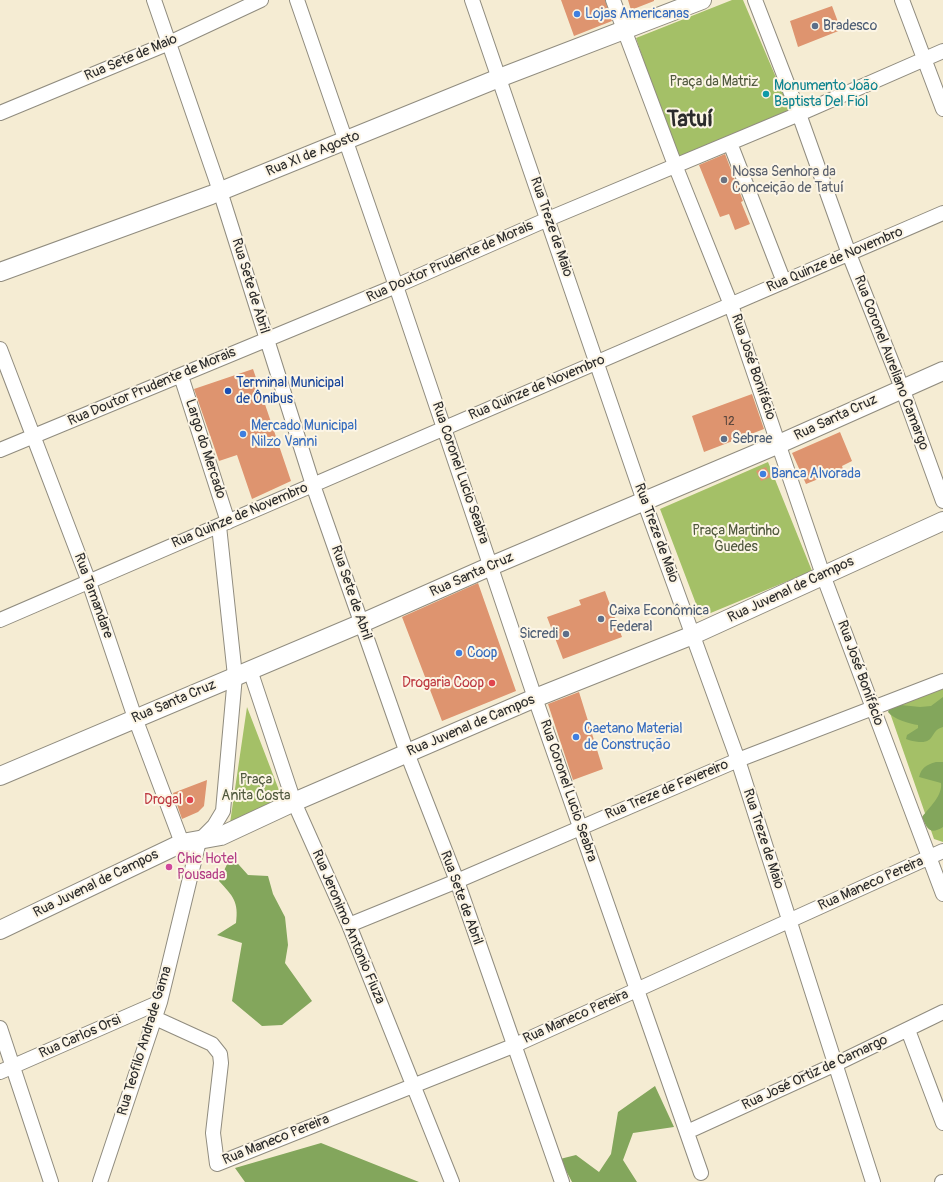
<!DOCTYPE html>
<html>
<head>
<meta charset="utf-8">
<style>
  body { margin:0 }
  canvas { display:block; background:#f5ecd3 }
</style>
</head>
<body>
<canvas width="943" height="1182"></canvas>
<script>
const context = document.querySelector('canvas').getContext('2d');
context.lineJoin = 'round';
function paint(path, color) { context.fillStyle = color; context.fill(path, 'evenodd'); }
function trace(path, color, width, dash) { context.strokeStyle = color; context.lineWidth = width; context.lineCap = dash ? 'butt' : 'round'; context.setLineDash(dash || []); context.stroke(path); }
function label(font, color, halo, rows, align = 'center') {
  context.font = font + ' Pangolin,sans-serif'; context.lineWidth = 4; context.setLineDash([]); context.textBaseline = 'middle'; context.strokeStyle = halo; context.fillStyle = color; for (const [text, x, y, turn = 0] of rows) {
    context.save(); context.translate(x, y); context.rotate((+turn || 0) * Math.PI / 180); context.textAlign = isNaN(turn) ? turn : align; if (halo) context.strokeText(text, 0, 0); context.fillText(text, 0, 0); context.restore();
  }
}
paint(new Path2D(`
  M732 0H743L792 115 677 160 636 38Z
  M768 462 812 571 701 617 660 509Z
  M943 686V842L934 839 890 713 894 705Z
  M247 707 282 798 230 823Z`), '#a4c067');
paint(new Path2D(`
  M943 697V727C930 730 936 743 919 742 914 741 911 741 906 739L907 735 918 728V725C910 724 893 719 888 712L891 704 920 707 931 706Z
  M936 762H943V827C930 835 927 829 922 817 929 808 943 795 941 783L919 777C922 767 926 765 936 762Z
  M231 856 248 875 268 876 273 894 285 917 288 945 285 963 312 1001 282 1025 262 1026 232 1001 242 943 217 935 236 923C239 902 233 896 219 881Z
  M655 1086 674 1127 633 1133 623 1160 637 1182H572L560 1159 576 1155 599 1172 611 1154 618 1112Z
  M321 1143 419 1182H245L235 1168Z`), '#83a65c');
paint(new Path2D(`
  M561 0H605L612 21 574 36Z
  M628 0H654V1L631 10Z
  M832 6 841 30 798 47 790 21Z
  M725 154 743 201 741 202 750 224 735 230 729 214 720 217 699 165Z
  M253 369 291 481 252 499 237 455 219 461 194 389Z
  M752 394 764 429 704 452 692 416Z
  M840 432 852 461 842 466 843 469 806 484 792 453Z
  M766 467 771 477 761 481 756 471Z
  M478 583 516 691 442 721 402 617Z
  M605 591 622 637 563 659 547 617 581 605 579 600Z
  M579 692 603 769 573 780 548 704Z
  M207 780 204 806 198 812 182 819 173 793Z`), '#de946f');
const minor = new Path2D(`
  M154 0 220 191 313 485 407 753 457 881 562 1182
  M297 0 396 286 535 698 701 1173
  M472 0 644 501 738 760 873 1182
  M613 0 675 165 731 305 823 575 943 894
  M755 0 799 114 849 254 902 388 943 501
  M902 0 943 109
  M0 113 169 43 261 0
  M730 143 784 282
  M0 349 89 582 135 718 182 843
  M181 376 228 522
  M0 450 396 286 548 219 799 114 943 51
  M0 620 943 213
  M250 670 294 802 349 925 452 1182
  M349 925 457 881 738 760 943 681
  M155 1018 212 1044 220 1054 221 1063 213 1133 217 1164 513 1046 943 851
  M0 1028 51 1182
  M908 1030 943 1123
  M0 1072 160 1002
  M687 1132 836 1064 943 1012
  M100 1182 160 1002 199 841 214 826 223 811 235 676 219 526
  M942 1182H943`);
const major = new Path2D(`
  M0 272 211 195 499 78 702 0
  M0 776 362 623 491 566 779 444 943 371
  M0 930 182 843 221 836 294 802 535 698 693 635 943 521`);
trace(minor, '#908c7f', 16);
trace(major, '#908c7f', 20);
trace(minor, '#fff', 14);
trace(major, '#fff', 18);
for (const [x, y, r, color] of [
  [577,14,4,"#3f7fe0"],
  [815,26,4,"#5c6f8a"],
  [766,94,4,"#0f9aa8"],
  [724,180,4,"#6b7280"],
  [228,391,4,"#1a4fb4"],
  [243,434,4,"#3f7fe0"],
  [724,439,4,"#5c6f8a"],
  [763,474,4,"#3f7fe0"],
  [601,619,4,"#5c6f8a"],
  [566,634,4,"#5c6f8a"],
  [459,653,4,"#3f7fe0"],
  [492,683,4,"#e0444e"],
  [576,737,4,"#3f7fe0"],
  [190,800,4,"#e0444e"],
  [169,867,4,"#d1479c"]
]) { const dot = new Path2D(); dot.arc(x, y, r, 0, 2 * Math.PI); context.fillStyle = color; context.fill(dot); trace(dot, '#fcf5e5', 1.5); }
label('12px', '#58453c', null, [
  ["12",729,422]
]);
label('14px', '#366cbe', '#fcf5e5', [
  ["Lojas Americanas",585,14],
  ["Mercado Municipal",251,426],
  ["Nilzo Vanni",251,442],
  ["Banca Alvorada",771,474],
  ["Coop",467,653],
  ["Caetano Material",584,729],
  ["de Construção",584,745]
], 'left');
label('14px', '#4e5e75', '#fcf5e5', [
  ["Bradesco",823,26],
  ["Sebrae",732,439],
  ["Caixa Econômica",609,611],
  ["Federal",609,627],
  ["Sicredi",558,634,"right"]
], 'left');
label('14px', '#2b2b2b', '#fcf5e5', [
  ["Rua Sete de Maio",131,58,-23],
  ["Rua XI de Agosto",313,154,-22],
  ["Rua Treze de Maio",551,227,71],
  ["Rua Quinze de Novembro",835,260,-23],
  ["Rua Doutor Prudente de Morais",450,262,-24],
  ["Rua Sete de Abril",250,286,73],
  ["Rua Coronel Aureliano Camargo",891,363,69],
  ["Rua José Bonifácio",753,367,71],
  ["Rua Doutor Prudente de Morais",152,387,-23],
  ["Rua Quinze de Novembro",537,388,-23],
  ["Rua Santa Cruz",836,418,-25],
  ["Largo do Mercado",205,449,72],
  ["Rua Coronel Lucio Seabra",460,473,71],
  ["Rua Quinze de Novembro",240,516,-23],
  ["Rua Treze de Maio",656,533,70],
  ["Rua Santa Cruz",472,575,-24],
  ["Rua Juvenal de Campos",791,590,-25],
  ["Rua Sete de Abril",351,593,71],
  ["Rua Tamandare",93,596,70],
  ["Rua José Bonifácio",860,673,70],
  ["Rua Santa Cruz",174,702,-23],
  ["Rua Juvenal de Campos",471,726,-23],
  ["Rua Treze de Fevereiro",667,790,-23],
  ["Rua Coronel Lucio Seabra",568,791,71],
  ["Rua Treze de Maio",763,839,72],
  ["Rua Juvenal de Campos",96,884,-26],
  ["Rua Maneco Pereira",871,884,-24],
  ["Rua Sete de Abril",461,898,70],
  ["Rua Jeronimo Antonio Fiuza",348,927,67],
  ["Rua Maneco Pereira",576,1017,-24],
  ["Rua Carlos Orsi",80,1037,-24],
  ["Rua Teofilo Andrade Gama",145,1041,-73],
  ["Rua José Ortiz de Camargo",815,1073,-25],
  ["Rua Maneco Pereira",276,1140,-22]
]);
label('14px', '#4f583d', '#fcf5e5', [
  ["Praça da Matriz",714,82],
  ["Praça Martinho",736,531],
  ["Guedes",736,547],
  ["Praça",256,780],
  ["Anita Costa",256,796]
]);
label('14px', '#0d838f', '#fcf5e5', [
  ["Monumento João",774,86],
  ["Baptista Del Fiol",774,102]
], 'left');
label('14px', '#5b616d', '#fcf5e5', [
  ["Nossa Senhora da",732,172],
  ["Conceição de Tatuí",732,188]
], 'left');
label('14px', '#164399', '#fcf5e5', [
  ["Terminal Municipal",236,383],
  ["de Ônibus",236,399]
], 'left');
label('14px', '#be3a42', '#fcf5e5', [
  ["Drogaria Coop",484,683],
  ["Drogal",182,800]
], 'right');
label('14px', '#b23c85', '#fcf5e5', [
  ["Chic Hotel",177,859],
  ["Pousada",177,875]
], 'left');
label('bold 22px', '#2b2b2b', '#fcf5e5', [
  ["Tatuí",690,120]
]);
</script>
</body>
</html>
